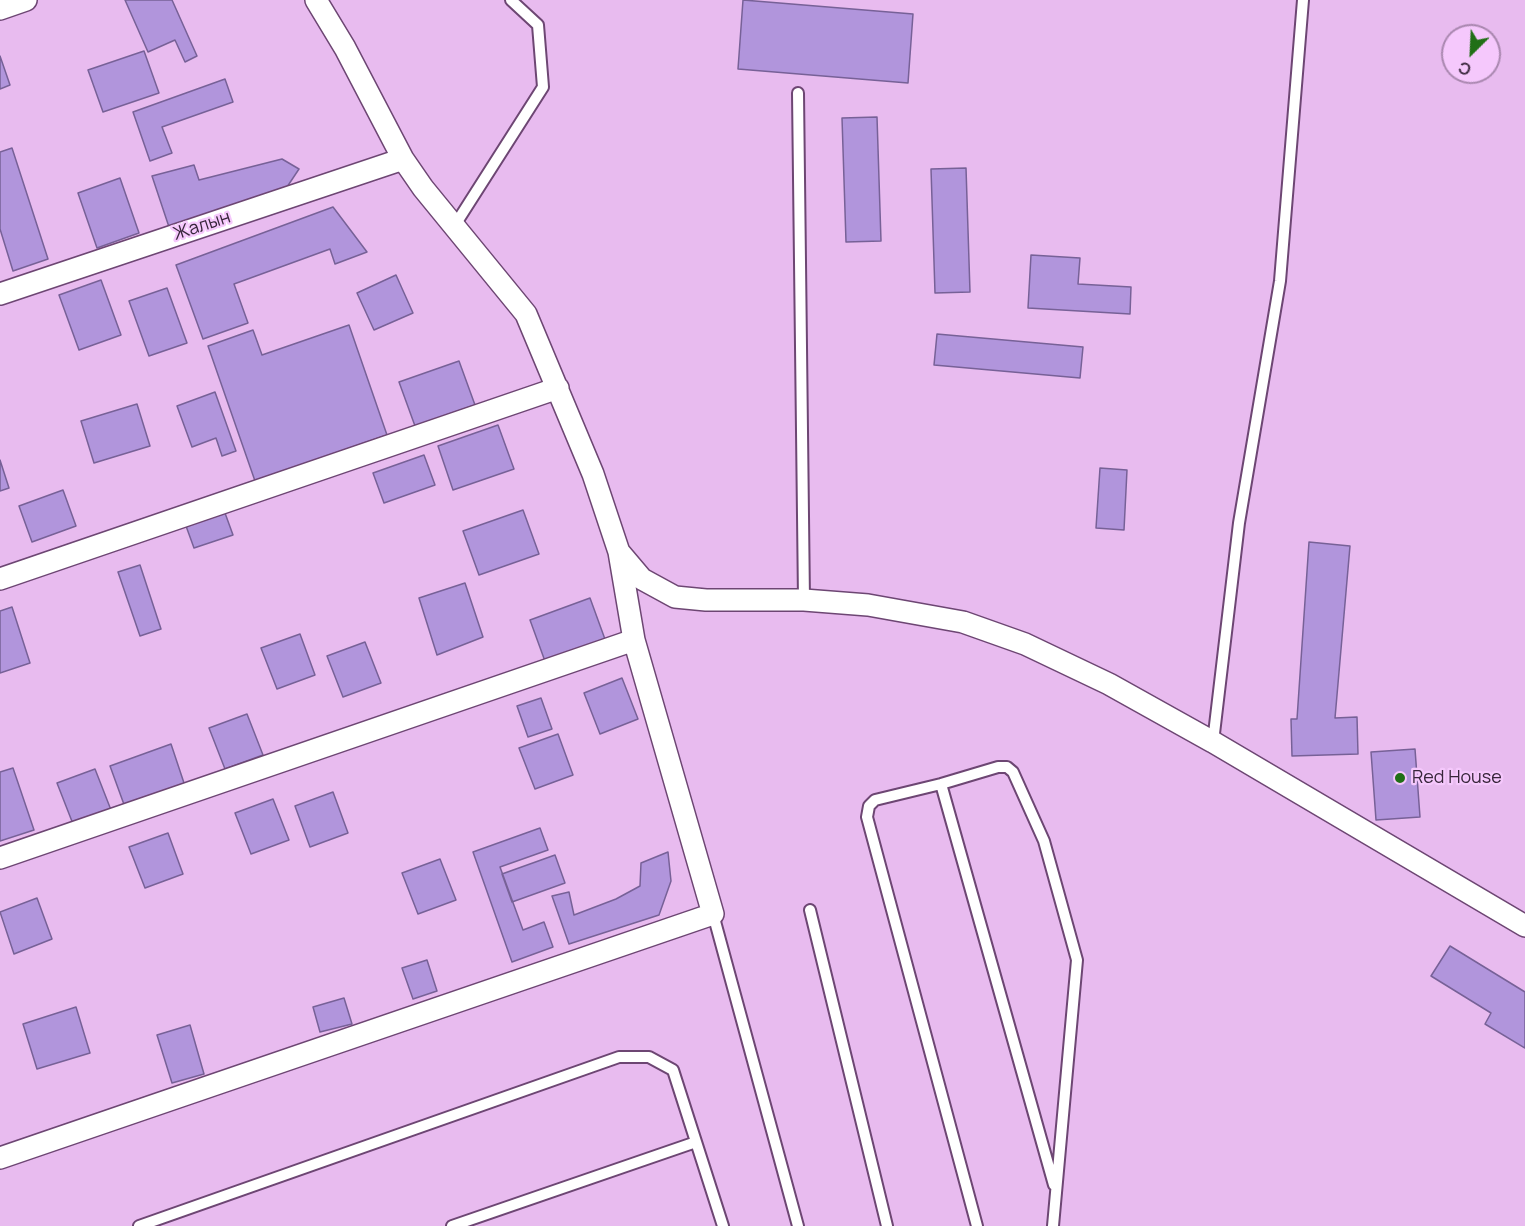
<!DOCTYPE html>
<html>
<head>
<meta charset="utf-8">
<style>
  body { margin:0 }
  #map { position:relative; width:1525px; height:1226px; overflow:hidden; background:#e8bbef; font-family:Manrope,sans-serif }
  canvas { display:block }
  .north { position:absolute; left:1441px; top:24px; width:60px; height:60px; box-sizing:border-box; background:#f5c8fc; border:2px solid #a987af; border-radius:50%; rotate:204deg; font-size:16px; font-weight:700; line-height:24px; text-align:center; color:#38263b }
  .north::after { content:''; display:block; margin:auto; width:21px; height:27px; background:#206f16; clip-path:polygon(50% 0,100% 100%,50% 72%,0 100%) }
</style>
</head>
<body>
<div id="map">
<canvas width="1525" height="1226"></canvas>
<div class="north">С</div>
</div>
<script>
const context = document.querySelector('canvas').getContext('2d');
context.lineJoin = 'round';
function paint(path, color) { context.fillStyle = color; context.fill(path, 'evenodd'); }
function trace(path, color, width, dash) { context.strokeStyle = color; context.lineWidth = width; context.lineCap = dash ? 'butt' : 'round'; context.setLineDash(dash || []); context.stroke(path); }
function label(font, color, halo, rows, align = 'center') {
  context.font = font + ' Manrope,sans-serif'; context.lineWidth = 4.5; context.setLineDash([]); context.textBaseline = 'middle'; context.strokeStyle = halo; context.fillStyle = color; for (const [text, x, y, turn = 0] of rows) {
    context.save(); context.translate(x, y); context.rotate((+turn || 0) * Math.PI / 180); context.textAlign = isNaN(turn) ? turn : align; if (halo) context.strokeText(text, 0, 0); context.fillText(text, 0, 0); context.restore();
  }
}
const building = new Path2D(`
  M125 0H172L197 56 185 62 175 40 148 52Z
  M743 0 913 14 908 83 738 69Z
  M144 51 159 93 103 112 88 70Z
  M0 56 10 85 0 89Z
  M225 79 233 102 162 127 172 153 150 161 133 112Z
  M877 117 881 241 846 242 842 118Z
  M12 148 48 259 13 271 0 229V152Z
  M282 159 299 169 283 193 169 227 152 176 194 165 199 180Z
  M966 168 970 292 935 293 931 169Z
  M120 178 139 233 97 248 78 193Z
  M333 207 367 252 335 264 330 249 234 284 248 323 203 339 176 265Z
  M1031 255 1080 258 1078 284 1131 287 1130 314 1028 308Z
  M396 275 413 313 374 330 357 293Z
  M101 280 121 335 79 350 59 295Z
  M167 288 187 343 149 356 129 301Z
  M349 325 387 435 255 481 208 346 253 330 262 355Z
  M937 334 1083 347 1080 378 934 365Z
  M459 361 475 405 415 426 399 382Z
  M215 392 236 451 222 456 216 438 192 447 177 406Z
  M137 404 150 446 94 463 81 421Z
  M498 425 514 469 453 490 438 446Z
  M424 455 435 485 384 503 373 473Z
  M0 460 9 488 0 491Z
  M1100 468 1127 470 1124 530 1096 528Z
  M63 490 76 526 32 542 19 506Z
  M523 510 539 554 479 575 463 531Z
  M225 513 233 535 194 548 186 526Z
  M1309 542 1350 546 1335 718 1357 717 1358 754 1292 756 1291 719H1297Z
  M140 565 161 629 140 636 118 572Z
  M465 583 483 637 437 655 419 598Z
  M590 598 606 642 546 664 530 620Z
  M12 607 30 663 0 673V611Z
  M300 634 315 675 277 689 261 648Z
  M365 642 381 683 343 697 327 656Z
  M622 678 638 719 600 734 584 693Z
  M541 698 552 729 528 737 517 706Z
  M247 714 263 755 225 769 209 728Z
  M558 734 573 775 535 789 519 748Z
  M171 744 186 789 126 810 110 766Z
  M1415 749 1420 817 1376 820 1371 752Z
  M13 768 34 830 0 841V772Z
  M95 769 111 810 73 824 57 783Z
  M333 792 348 833 310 847 295 806Z
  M273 799 289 840 251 854 235 813Z
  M540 828 548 850 500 867 523 930 544 922 553 947 512 962 473 852Z
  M168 833 183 874 145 888 129 847Z
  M668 852 671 881 659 915 569 944 552 896 569 892 574 915 616 899 640 886 641 863Z
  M555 855 565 883 512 902 502 874Z
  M440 859 456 900 418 914 402 873Z
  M37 898 52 939 14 954 0 912Z
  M1450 946 1525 992V1048L1485 1024 1491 1013 1431 976Z
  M427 960 437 991 413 999 402 968Z
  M344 998 352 1024 320 1032 313 1007Z
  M76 1007 90 1053 37 1069 23 1024Z
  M190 1025 204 1074 172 1083 157 1035Z`);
paint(building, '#b195dc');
trace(building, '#776197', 1.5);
const service = new Path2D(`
  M798 93 804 600
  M455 225 543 87 538 25 511 0
  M1213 742 1239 523 1280 281 1303 0
  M941 784 1054 1185
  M810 910 887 1226
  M713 914 798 1226
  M139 1226 619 1057H649L673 1070 723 1226
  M452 1226 696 1142
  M977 1226 867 817 869 806 875 800 941 784 998 767H1007L1013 772 1044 841 1077 960 1053 1226`);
const minor = new Path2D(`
  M0 9 26 0
  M0 294 403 159
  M620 553 642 579 675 597 706 600H804L868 605 963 622 1025 644 1109 684 1213 742 1525 926
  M0 579 558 388
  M0 858 634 640
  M0 1158 713 914 634 640 619 552 593 474 526 314 423 188 403 159 345 48 316 0`);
trace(service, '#6d4673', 14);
trace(minor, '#6d4673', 24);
trace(service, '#fff', 10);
trace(minor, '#fff', 21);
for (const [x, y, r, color] of [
  [1400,778,6,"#206f16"]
]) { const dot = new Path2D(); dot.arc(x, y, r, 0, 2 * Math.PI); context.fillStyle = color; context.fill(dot); trace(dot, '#f5c8fc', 2); }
label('18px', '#38263b', '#f5c8fc', [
  ["Жалын",202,226,-18]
]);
label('18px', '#38263b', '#f5c8fc', [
  ["Red House",1412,778]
], 'left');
</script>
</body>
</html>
